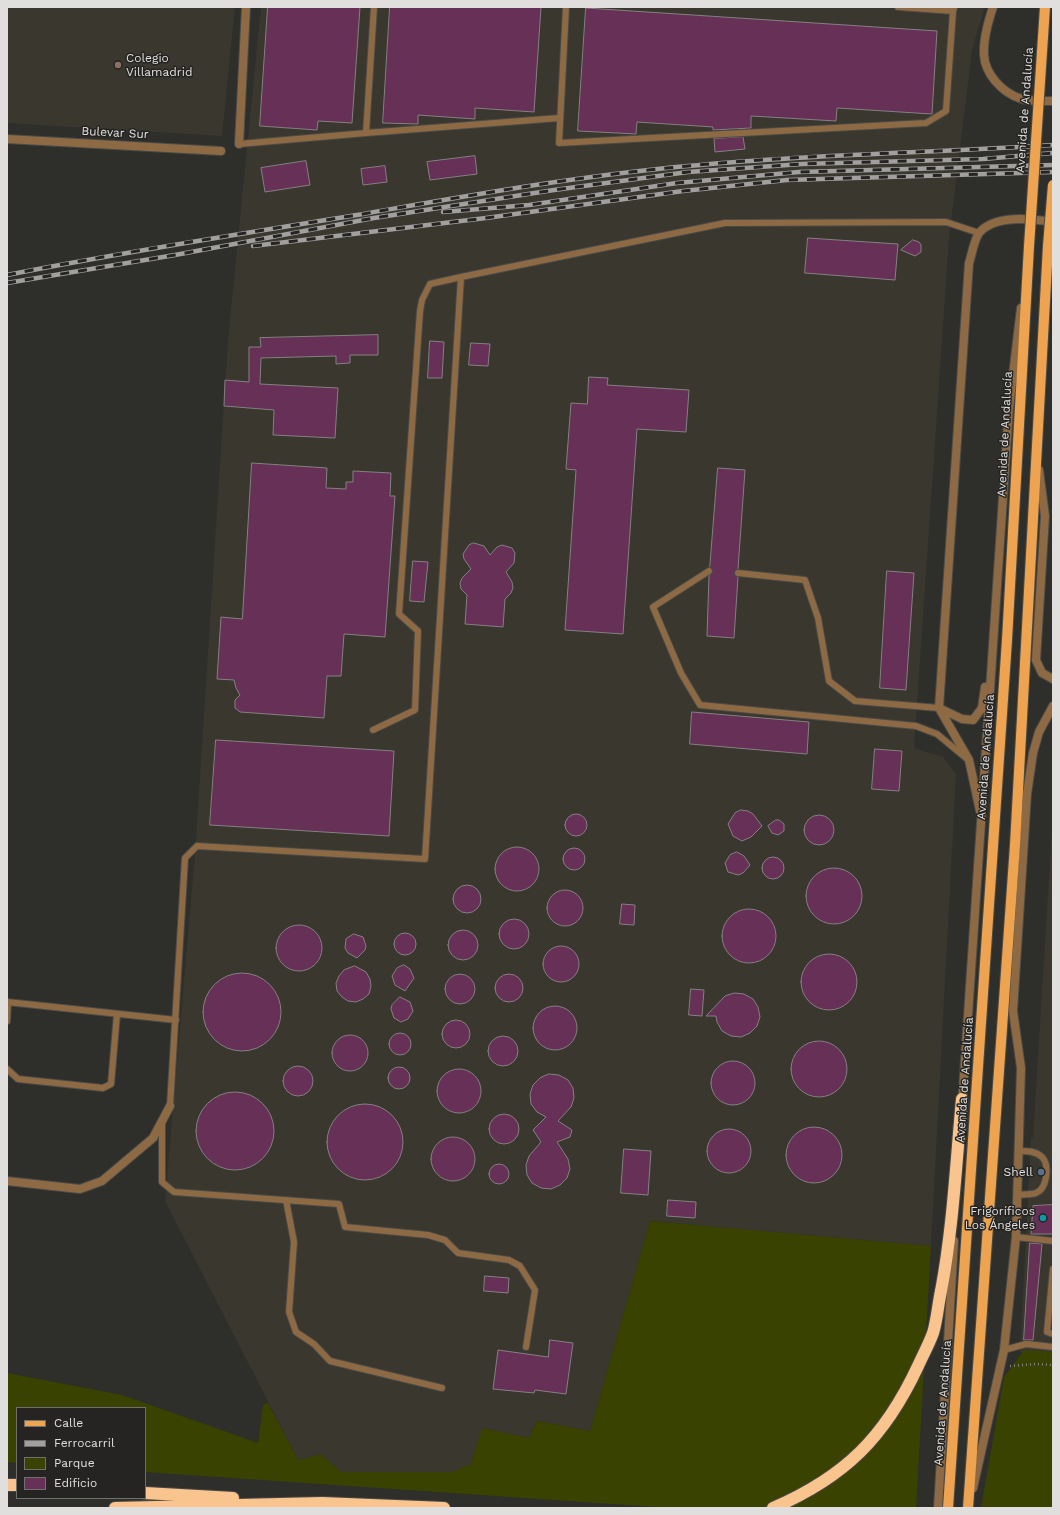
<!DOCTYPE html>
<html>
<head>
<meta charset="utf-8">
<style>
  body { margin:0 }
  #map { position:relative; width:1060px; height:1515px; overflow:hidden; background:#2e2e2b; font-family:"Work Sans",sans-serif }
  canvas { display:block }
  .frame { position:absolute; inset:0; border:8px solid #e0dfdd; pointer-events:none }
  .legend { position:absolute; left:16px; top:1407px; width:130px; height:92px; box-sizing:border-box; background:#252422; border:1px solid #706f6d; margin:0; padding:5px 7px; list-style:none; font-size:12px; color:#e0dfdd }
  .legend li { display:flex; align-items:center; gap:8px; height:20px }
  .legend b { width:20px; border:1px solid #706f6d }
</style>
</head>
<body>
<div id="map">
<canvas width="1060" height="1515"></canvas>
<div class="frame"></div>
<ul class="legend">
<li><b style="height:5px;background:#eda350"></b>Calle</li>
<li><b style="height:5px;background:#a1a09e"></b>Ferrocarril</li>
<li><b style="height:11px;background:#3a4200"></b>Parque</li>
<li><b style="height:11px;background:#673056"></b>Edificio</li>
</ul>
</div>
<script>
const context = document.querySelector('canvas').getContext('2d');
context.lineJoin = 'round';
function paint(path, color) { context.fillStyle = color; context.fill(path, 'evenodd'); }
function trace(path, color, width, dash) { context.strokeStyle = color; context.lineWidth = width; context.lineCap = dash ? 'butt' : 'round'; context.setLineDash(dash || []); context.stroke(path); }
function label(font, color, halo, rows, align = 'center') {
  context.font = font + ' "Work Sans",sans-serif'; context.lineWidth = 3; context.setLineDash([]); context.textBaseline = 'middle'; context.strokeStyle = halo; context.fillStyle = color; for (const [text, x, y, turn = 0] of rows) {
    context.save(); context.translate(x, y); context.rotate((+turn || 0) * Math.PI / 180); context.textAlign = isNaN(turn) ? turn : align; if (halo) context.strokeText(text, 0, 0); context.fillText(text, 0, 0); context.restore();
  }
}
paint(new Path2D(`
  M7 7H235L222 136 7 123Z
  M261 7H985L972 50 949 238 914 748 943 757 956 774 931 1246 650 1221 590 1431 537 1421 529 1438 482 1428 471 1464 453 1472H341L321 1454 298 1460 165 1201 195 854 228 340Z
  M1053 812V1355L1020 1352 1031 1138H1033Z`), '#39372e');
paint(new Path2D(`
  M650 1221 931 1246 916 1508H671L145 1472V1408H17V1463L7 1462V1373L122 1395 258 1443 263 1405 268 1403 298 1460 321 1454 341 1472H453L471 1464 482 1428 529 1438 537 1421 590 1431Z
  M1024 1350 1053 1352V1508H981L1004 1377Z`), '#3a4200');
const building = new Path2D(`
  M268 7H360L352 123 318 121 317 130 260 126Z
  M390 7H541L534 112 475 108V119L418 115V124L383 123Z
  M586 8 937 31 932 114 837 108 836 121 751 116V128L713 130V127L637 122 636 134 578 131Z
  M743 137 745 149 715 152 714 139Z
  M475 156 477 174 430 180 427 162Z
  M306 161 310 185 265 192 261 168Z
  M385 166 387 182 363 185 361 169Z
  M808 238 898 244 895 280 805 273Z
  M913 240 919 242 921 245V252L915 256 901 250Z
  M378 335V355H350V363L336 364V356L261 358 260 384 338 388 335 438 273 435 274 410 224 406 225 380 249 382V347H261L260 338Z
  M430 341 444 342 442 378H428Z
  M471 343 490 344 488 366 469 365Z
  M589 377 608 378 607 385 689 390 686 432 637 429 623 634 565 630 576 470 566 469 571 403 587 404Z
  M252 463 327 468 326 488 346 489V482H353V471L391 473 390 496H395L385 637 344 634 341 676H327L324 718 240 712 235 708V700L240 695 236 688 234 680 217 679 221 617 242 619Z
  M718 468 745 470 738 569 734 573 738 577 734 638 707 636 709 576 713 571 710 567Z
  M474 543 484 546 490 555 497 547 502 545 512 548 515 553 514 563 506 572 512 582 513 588 511 593 505 599 503 627 465 624 467 595 461 589 460 583 462 578 471 569 464 559 463 554 469 545Z
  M413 561 428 562 424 602 410 601Z
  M887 571 914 573 906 690 880 688Z
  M692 712 809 722 807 754 690 744Z
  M216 740 394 751 389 836 210 825Z
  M875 749 902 751 899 791 872 789Z
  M741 810 748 811 753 814 762 826 751 837 742 841 733 836 728 824 735 813Z
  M565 825a11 11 0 1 1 22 0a11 11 0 1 1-22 0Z
  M804 830a15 15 0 1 1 30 0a15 15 0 1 1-30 0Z
  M776 820H779L784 824V831L778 835 772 833 768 826Z
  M495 869a22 22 0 1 1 44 0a22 22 0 1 1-44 0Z
  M563 859a11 11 0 1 1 22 0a11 11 0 1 1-22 0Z
  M737 852 744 856 750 865 743 873 738 875 728 872 725 863 730 855Z
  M762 868a11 11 0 1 1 22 0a11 11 0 1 1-22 0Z
  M806 896a28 28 0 1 1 56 0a28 28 0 1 1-56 0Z
  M453 899a14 14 0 1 1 28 0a14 14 0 1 1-28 0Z
  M547 908a18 18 0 1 1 36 0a18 18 0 1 1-36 0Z
  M622 904 635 905 634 925 620 924Z
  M722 936a27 27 0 1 1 54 0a27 27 0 1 1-54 0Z
  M499 934a15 15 0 1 1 30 0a15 15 0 1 1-30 0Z
  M276 948a23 23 0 1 1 46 0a23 23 0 1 1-46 0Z
  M448 945a15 15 0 1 1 30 0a15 15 0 1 1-30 0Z
  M394 944a11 11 0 1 1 22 0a11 11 0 1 1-22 0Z
  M354 934 363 937 366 946 365 950 357 958 348 953 345 948 346 939Z
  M543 964a18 18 0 1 1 36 0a18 18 0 1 1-36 0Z
  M801 982a28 28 0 1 1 56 0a28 28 0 1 1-56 0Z
  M404 965 410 969 414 978 405 991 395 985 392 976 397 968Z
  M355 966 366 972 370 979 371 986 369 994 363 999 356 1002 348 1001 342 997 337 991 336 983 339 976 344 970Z
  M203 1012a39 39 0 1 1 78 0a39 39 0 1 1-78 0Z
  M495 988a14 14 0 1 1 28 0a14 14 0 1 1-28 0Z
  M445 989a15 15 0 1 1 30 0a15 15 0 1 1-30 0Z
  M691 989 704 990 702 1016 689 1015Z
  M735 993 744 994 753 999 758 1007 760 1017 757 1026 750 1033 741 1037 731 1036 722 1031 717 1022 716 1016H706L725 996Z
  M400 997 410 1002 413 1011 408 1019 401 1022 394 1018 391 1009 392 1005Z
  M533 1028a22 22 0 1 1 44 0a22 22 0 1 1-44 0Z
  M442 1034a14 14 0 1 1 28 0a14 14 0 1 1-28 0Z
  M389 1044a11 11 0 1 1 22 0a11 11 0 1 1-22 0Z
  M332 1053a18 18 0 1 1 36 0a18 18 0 1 1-36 0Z
  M488 1051a15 15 0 1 1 30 0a15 15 0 1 1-30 0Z
  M791 1069a28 28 0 1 1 56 0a28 28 0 1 1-56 0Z
  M711 1083a22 22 0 1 1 44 0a22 22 0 1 1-44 0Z
  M283 1081a15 15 0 1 1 30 0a15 15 0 1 1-30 0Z
  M388 1078a11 11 0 1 1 22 0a11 11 0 1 1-22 0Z
  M437 1091a22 22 0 1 1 44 0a22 22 0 1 1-44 0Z
  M549 1074 559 1075 568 1080 573 1088 574 1098 571 1107 558 1121 572 1130 570 1137 557 1142 568 1159 570 1169 567 1178 560 1185 551 1189 541 1188 532 1183 527 1175 526 1165 529 1156 541 1142 533 1130 546 1117 537 1112 531 1104 530 1094 533 1085 540 1078Z
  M196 1131a39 39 0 1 1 78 0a39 39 0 1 1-78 0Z
  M327 1142a38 38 0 1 1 76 0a38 38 0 1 1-76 0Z
  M489 1129a15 15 0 1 1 30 0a15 15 0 1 1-30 0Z
  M786 1155a28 28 0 1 1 56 0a28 28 0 1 1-56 0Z
  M707 1151a22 22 0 1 1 44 0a22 22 0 1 1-44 0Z
  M431 1159a22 22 0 1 1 44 0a22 22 0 1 1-44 0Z
  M624 1149 651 1151 648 1195 621 1193Z
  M489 1174a10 10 0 1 1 20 0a10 10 0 1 1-20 0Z
  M668 1200 696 1202 695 1218 667 1216Z
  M1053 1205V1234H1031L1033 1206Z
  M1030 1243 1042 1244 1033 1340H1024Z
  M485 1276 509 1278 508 1293 484 1291Z
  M550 1340 573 1343 566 1394 535 1390 534 1393 493 1389 498 1350 548 1357Z`);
paint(building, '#673056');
trace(building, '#848082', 1);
const service = new Path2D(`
  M566 7 559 143 926 123 946 111 953 11
  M898 7 953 11 954 8
  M366 133 559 118
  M239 144 366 133 374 7
  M709 571 653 607 681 673 700 705 916 726 937 734 966 758
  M738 573 805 580 818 618 829 681 855 701 939 708
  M373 730 415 710 418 631 399 614 420 311 422 300 430 284 461 277
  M7 1002 176 1020
  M7 1021 8 1002
  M7 1069 18 1079 103 1088 111 1084 117 1014
  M170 1106 185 858 197 846 425 859 461 277 725 223 946 222 979 233
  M162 1122V1182L174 1192 339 1204 345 1227 428 1235 445 1240 458 1253 509 1260 520 1266 535 1290 526 1347
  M1017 1195C1023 1194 1031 1195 1036 1193 1047 1189 1050 1165 1042 1157 1036 1151 1027 1151 1019 1151
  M286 1200 294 1242 289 1312 296 1332 314 1344 330 1361 442 1388
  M1016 1237 1053 1241
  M1053 1269 1047 1332 1053 1334
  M1004 1350 1026 1344 1053 1347`);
const minor = new Path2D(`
  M993 7C988 22 983 39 984 55 985 74 1002 92 1019 98 1029 102 1043 101 1053 101
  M7 139 221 151
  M239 144 246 7
  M1039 470 1045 516 1036 660 1042 673 1053 679
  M939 708 962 719 973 720 982 708 985 687
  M980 811 969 760 939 708 969 263C972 254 974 240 979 233 995 214 1032 219 1053 222
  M962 1104 1009 408 1021 308
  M7 1181 80 1189 102 1181 153 1138 170 1106
  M973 1488 1004 1350 1016 1237 1021 1068 1013 1011 1027 794 1033 753 1039 732 1053 706
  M938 1508 954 1241`);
const primary = new Path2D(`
  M1043 37 1045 7
  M948 1508 1007 640 1029 246
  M968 1508 1015 845 1048 246`);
const motorway = new Path2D(`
  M7 1485H17
  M145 1493 233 1498
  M115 1508 322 1503 444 1508
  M773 1508C845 1477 885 1437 918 1366 923 1355 929 1344 933 1333 937 1320 938 1305 941 1291 953 1228 956 1163 962 1099`);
trace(service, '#4a4a47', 8);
trace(minor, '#4a4a47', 10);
trace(primary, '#4a4a47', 12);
trace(motorway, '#4a4a47', 14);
trace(new Path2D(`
  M1010 1366 1036 1364 1053 1365`), '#82817f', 2.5, [1, 3]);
trace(service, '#8e6a44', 6);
trace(minor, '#8e6a44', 8);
trace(primary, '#eda350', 10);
trace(motorway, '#fac48e', 12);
const rail = new Path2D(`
  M443 212 529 205 677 183 799 172 1053 165
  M253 246 486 218 683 191 787 180 1053 172
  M7 275C123 252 240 234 357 215 467 196 577 176 688 166 809 154 931 153 1053 145
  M7 283 175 255 374 218 554 190 688 172 802 164 983 159 1053 153`);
trace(rail, '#a1a09e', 4.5);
trace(rail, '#252422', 3, [9]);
const primaryBridge = new Path2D(`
  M1029 246 1043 37
  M1048 246 1053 185`);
trace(primaryBridge, '#4a4a47', 12, []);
trace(primaryBridge, '#eda350', 10);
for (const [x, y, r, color] of [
  [118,65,4,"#8d6e63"],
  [1041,1172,4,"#5c6f8a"],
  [1043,1218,4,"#0f9aa8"]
]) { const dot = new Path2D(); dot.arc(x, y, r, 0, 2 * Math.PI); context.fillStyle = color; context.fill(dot); trace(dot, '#252422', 1.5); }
label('12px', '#e0dfdd', '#252422', [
  ["Colegio",126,58,"left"],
  ["Villamadrid",126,72,"left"],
  ["Shell",1033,1172],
  ["Frigoríficos",1035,1211],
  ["Los Ángeles",1035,1225]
], 'right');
label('12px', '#e0dfdd', '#252422', [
  ["Avenida de Andalucía",1025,110,-86],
  ["Bulevar Sur",115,133,3],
  ["Avenida de Andalucía",1005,434,-87],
  ["Avenida de Andalucía",986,757,-86],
  ["Avenida de Andalucía",965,1080,-86],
  ["Avenida de Andalucía",943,1403,-86]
]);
</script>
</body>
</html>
